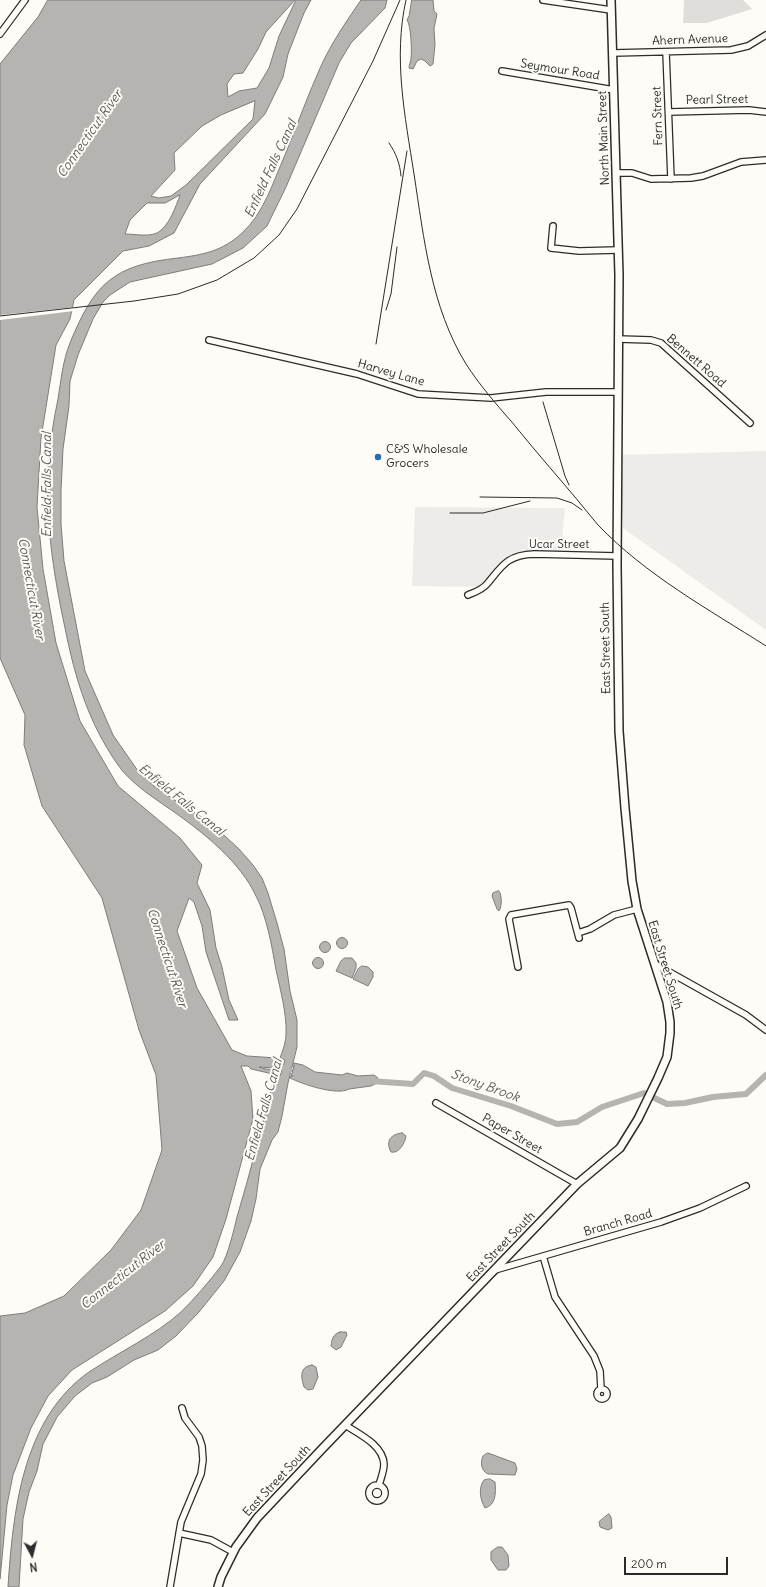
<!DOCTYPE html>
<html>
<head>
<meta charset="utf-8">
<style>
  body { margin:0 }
  #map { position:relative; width:766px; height:1587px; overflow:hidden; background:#fdfcf7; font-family:Delius,sans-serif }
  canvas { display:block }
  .north { position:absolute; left:12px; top:1535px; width:40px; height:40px; -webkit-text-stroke:3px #fdfcf7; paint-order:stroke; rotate:173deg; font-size:11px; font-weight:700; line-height:16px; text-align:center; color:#2b2b2b }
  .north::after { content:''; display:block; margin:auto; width:14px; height:18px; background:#2b2b2b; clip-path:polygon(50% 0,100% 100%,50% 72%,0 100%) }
  .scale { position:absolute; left:624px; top:1557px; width:104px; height:18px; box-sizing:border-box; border:2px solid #2b2b2b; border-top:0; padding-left:5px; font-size:12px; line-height:14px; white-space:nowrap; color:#2b2b2b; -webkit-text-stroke:3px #fdfcf7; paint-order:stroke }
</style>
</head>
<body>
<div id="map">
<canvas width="766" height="1587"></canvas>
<div class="north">N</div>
<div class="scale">200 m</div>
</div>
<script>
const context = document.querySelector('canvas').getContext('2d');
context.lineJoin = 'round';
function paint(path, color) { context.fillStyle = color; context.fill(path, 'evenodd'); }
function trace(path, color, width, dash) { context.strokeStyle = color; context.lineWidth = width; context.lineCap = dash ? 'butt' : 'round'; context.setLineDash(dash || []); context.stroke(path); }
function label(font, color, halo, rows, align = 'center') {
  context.font = font + ' Delius,sans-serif'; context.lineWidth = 4; context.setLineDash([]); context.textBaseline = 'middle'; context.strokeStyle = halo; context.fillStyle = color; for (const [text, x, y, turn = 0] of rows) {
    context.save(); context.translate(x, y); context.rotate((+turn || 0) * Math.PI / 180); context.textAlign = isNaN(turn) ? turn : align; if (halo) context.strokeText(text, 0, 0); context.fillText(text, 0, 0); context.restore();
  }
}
paint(new Path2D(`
  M766 451V630L623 528 619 455Z
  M415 507 565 508 561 552 531 551 515 554 502 561 492 572 484 583 479 587 412 586Z`), '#edece8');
paint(new Path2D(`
  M684 0H743L752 9 707 23H683Z`), '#dfdeda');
const water = new Path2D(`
  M48 0H295L266 32 258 49 243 73 234 74 227 84 228 97 239 91 257 88 269 68 279 36 296 0H311L304 13 288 54 283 77 265 114 200 184 174 233 149 246 123 251 74 300 70 319 56 345 41 438 37 507 43 569 56 643 80 721 118 786 180 838 202 865 197 883 210 910 216 948 222 967 229 1000 238 1020H229L206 952 202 926 194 902 189 898 177 931 197 988 232 1050 247 1056 277 1058 275 1068 259 1067C264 1070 269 1068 274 1071L273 1074 251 1069 248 1066H241L251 1091 253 1119 226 1219 213 1257 193 1286 165 1311 72 1370 48 1396 31 1428 13 1475 7 1505 0 1579V1316L25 1313 64 1296 111 1250 141 1210 162 1150 156 1075 139 1030 102 898 42 806 24 745 25 715 0 658V64L38 17ZM255 101 253 119 186 185 171 196 159 198 151 196 175 170 174 153 202 126 221 115ZM180 195C176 206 169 227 157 233 148 237 135 234 125 234L130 220 147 203H165Z
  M361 0H387L385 8 351 43 339 63 286 187 267 226 243 248 212 264 130 282 110 295 103 302 93 319 78 355 70 381 69 406 63 449 61 491V524L64 561 85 671 113 735 138 771 154 786 167 795 211 823 239 849 253 865 262 878 268 893 277 923 284 949 290 991 297 1020V1047L288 1083 282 1116 278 1132 272 1140 260 1169 256 1199 251 1221 240 1252 224 1281 199 1312 176 1336 158 1350 134 1360 107 1377 92 1383 75 1396 57 1417 53 1425 43 1444 37 1471 29 1492 23 1519 19 1587H8C13 1512 22 1419 89 1372 119 1352 154 1336 181 1312 195 1298 209 1282 221 1266 228 1256 234 1229 237 1217 251 1170 263 1122 275 1075L280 1076 285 1060 280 1058C283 1050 286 1042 286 1033 287 1015 280 988 276 970 272 947 267 917 256 896 240 862 206 835 177 814 157 800 131 784 118 765 88 722 75 678 65 628 53 572 44 514 49 456 51 437 54 418 58 399 61 380 63 360 70 343 94 284 113 265 178 258 202 255 223 251 242 233 264 213 273 182 285 155 297 125 308 95 321 66 332 42 346 22 361 0Z
  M412 0H433L434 11 437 14 434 28 435 45 433 64 430 66 425 61 421 59 417 61 413 69 409 68C409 64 411 62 411 58 412 51 411 25 407 20L409 16Z
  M499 891C502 895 502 907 499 911L497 909 492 896 493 893Z
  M336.5 943a5.5 5.5 0 1 1 11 0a5.5 5.5 0 1 1-11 0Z
  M319.5 947a5.5 5.5 0 1 1 11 0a5.5 5.5 0 1 1-11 0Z
  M312.5 963a5.5 5.5 0 1 1 11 0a5.5 5.5 0 1 1-11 0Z
  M345 958H352L356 963V968L352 978 336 971 341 961Z
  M362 966 368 967 373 972V977L368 986 353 979 358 969Z
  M294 1063 303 1065 315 1072 342 1075 347 1073 358 1076 374 1075 378 1078 377 1083 371 1086 349 1089C337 1096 302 1084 290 1078L291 1076H293L291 1075 293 1072H292L293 1069H294L293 1066H295L294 1065Z
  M402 1133 406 1136C405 1143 399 1154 391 1152 385 1141 391 1134 402 1133Z
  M340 1332H346L347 1335 341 1347 336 1350 331 1346C332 1339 333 1334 340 1332Z
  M312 1365 316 1367 318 1377 313 1389 308 1390 304 1387C301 1377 299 1367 312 1365Z
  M488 1453 515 1463 517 1469 515 1475 488 1474C481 1471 480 1462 483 1456Z
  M490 1479 495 1482C496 1493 496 1505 485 1508 480 1499 478 1488 484 1480Z
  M609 1514 611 1517 612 1528 608 1530 600 1527 599 1522Z
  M498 1547H502L508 1555 509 1566 506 1570H498L491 1560V1552Z`);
paint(water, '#b5b4b1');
trace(water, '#7e7d7b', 1);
paint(new Path2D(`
  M75 307 74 311 0 320V315Z`), '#fdfcf7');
trace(new Path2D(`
  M269 1063 289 1070
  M370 1081 413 1084 424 1073 434 1076 452 1088 511 1106 557 1124 577 1122 602 1107 644 1093 667 1104 685 1103 713 1097 746 1094 766 1075`), '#b5b4b1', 6);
const minor = new Path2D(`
  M543 0 611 10
  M0 34 25 0
  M666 52 671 179
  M613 53 731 50 748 46 766 35
  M502 71 614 90
  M669 112 749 110 766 112
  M616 173H632L651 179 691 178 703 176 741 162 766 160
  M553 226 551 248 579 251 618 250
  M618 339 651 340 661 343 750 423
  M209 340 357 374 418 394 491 398 546 392H618
  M468 595C475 592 482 590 487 584 502 566 507 555 534 554L617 556
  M578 933 590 929 614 915 637 909
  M655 964 746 1015 766 1030
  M518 967 509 919 511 915 569 905 571 908 579 938
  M436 1103 577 1184
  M543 1256 555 1297 594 1356 600 1371 601 1389
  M495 1270 661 1222 700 1208 746 1186
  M597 1394a5 5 0 1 1 10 0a5 5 0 1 1-10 0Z
  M345 1425C359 1434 383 1445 384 1464 384 1471 381 1478 379 1485
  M369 1493a8 8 0 1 1 16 0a8 8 0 1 1-16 0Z
  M179 1533 211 1540 233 1552
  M170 1587 181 1522 201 1474 203 1460 202 1446 199 1437 185 1418 182 1408`);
const major = new Path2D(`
  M218 1587 221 1577 236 1547 257 1518 322 1449 577 1184 620 1148 638 1119 658 1078 667 1057 670 1033V1022L667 1002 637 909 632 881 625 808 619 731 617 565 619 275 611 0`);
trace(minor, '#2b2b2b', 8);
trace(major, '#2b2b2b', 10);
trace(minor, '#fdfcf7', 5.5);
trace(major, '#fdfcf7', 7);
trace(new Path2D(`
  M406 0C393 58 405 116 414 174 424 239 431 307 466 364 479 384 495 403 511 421 539 456 570 490 598 525 646 575 708 609 766 646
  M389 143C396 153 400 164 401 176
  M386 310 391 294 397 247
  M0 316 134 301 178 294 217 280 254 258 279 235 297 209 373 61 400 0
  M376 344 407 151
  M543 402 565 476 569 485
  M480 497 557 498 572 503 582 510
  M450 513H483L530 501`), '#2b2b2b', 1);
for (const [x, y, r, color] of [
  [378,457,4,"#1f6fb2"]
]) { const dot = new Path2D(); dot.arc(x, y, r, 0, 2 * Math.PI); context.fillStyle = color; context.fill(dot); trace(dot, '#fdfcf7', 1.5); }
label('12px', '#2b2b2b', '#fdfcf7', [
  ["Ahern Avenue",690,40,-2],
  ["Seymour Road",560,70,9],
  ["Pearl Street",717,100,-1],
  ["Fern Street",658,116,-92],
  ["North Main Street",604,138,-92],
  ["Bennett Road",696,361,41],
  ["Harvey Lane",391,373,16],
  ["Ucar Street",559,545],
  ["East Street South",606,648,-91],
  ["East Street South",665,965,73],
  ["Paper Street",512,1134,30],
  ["Branch Road",618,1223,-16],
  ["East Street South",501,1247,-46],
  ["East Street South",277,1481,-47]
]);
label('12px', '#2b2b2b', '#fdfcf7', [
  ["C&S Wholesale",386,450],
  ["Grocers",386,464]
], 'left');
label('italic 13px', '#5b5b5a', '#fdfcf7', [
  ["Connecticut River",90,134,-55],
  ["Enfield Falls Canal",271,169,-65],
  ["Enfield Falls Canal",47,485,-90],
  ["Connecticut River",31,589,80],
  ["Enfield Falls Canal",181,800,39],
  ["Connecticut River",167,958,72],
  ["Stony Brook",485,1086,20],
  ["Enfield Falls Canal",264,1110,-74],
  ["Connecticut River",123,1275,-38]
]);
</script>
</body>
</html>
